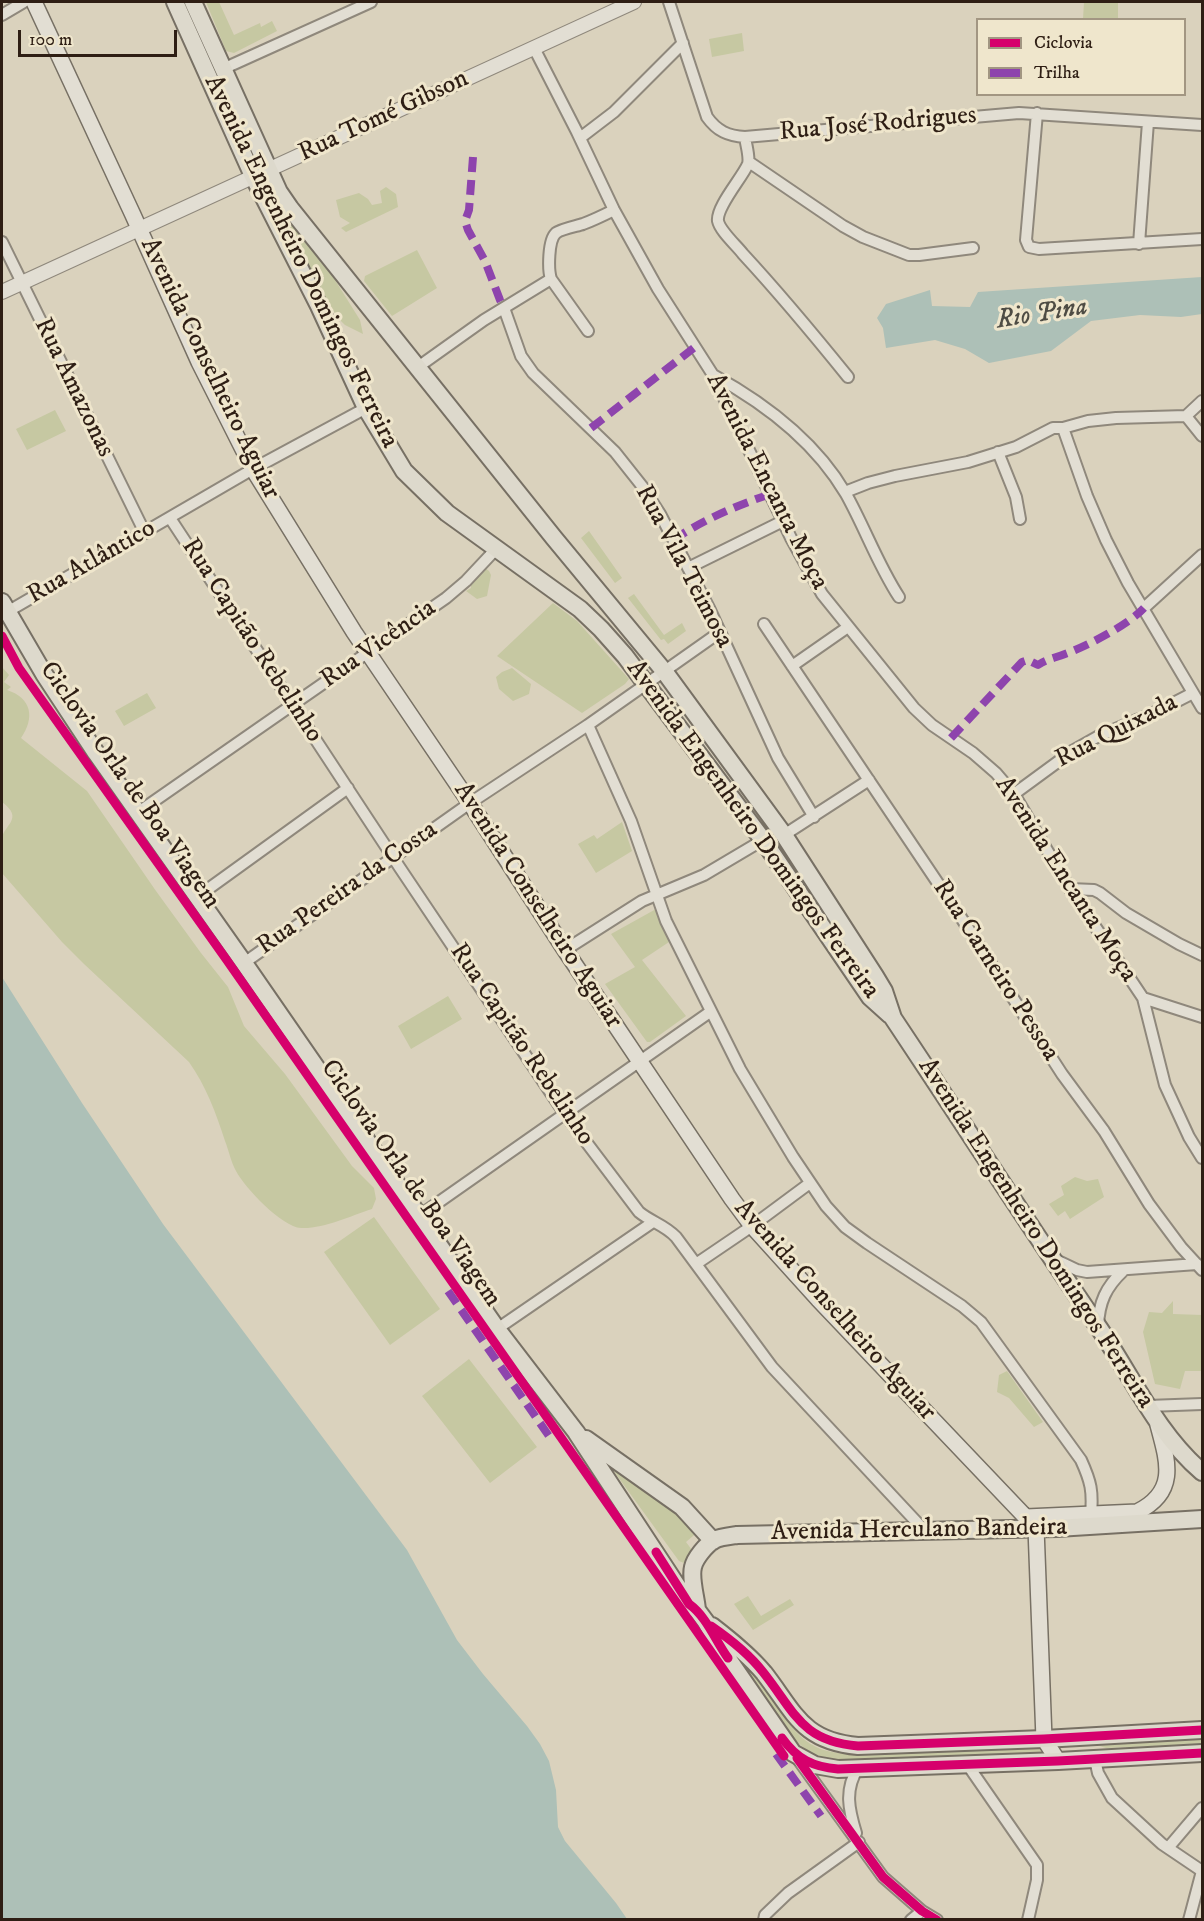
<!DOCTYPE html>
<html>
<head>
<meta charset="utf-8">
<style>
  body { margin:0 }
  #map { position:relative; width:1204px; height:1921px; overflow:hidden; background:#dad2bd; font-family:"IM FELL DW Pica",serif }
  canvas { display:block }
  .frame { position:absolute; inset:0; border:3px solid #2e1e14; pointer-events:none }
  .legend { position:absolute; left:976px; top:18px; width:210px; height:78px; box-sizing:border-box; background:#efe6cc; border:2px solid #a29682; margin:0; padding:8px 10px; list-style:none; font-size:18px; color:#2e1e14 }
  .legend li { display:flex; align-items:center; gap:12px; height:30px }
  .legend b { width:30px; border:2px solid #a29682 }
  .scale { position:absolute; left:18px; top:30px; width:159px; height:27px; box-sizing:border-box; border:3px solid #2e1e14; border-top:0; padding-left:8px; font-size:18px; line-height:21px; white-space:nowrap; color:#2e1e14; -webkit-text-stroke:4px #efe6cc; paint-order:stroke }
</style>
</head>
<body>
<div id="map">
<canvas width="1204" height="1921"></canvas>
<div class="frame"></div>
<ul class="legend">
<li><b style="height:8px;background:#d6006c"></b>Ciclovia</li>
<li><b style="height:8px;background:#8e44ad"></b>Trilha</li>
</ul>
<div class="scale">100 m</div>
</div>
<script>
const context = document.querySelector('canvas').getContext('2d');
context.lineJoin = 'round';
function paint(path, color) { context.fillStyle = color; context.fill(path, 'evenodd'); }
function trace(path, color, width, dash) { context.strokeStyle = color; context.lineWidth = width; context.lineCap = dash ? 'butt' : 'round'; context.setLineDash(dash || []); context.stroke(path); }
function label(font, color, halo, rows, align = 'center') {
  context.font = font + ' "IM FELL DW Pica",serif'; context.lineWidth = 6; context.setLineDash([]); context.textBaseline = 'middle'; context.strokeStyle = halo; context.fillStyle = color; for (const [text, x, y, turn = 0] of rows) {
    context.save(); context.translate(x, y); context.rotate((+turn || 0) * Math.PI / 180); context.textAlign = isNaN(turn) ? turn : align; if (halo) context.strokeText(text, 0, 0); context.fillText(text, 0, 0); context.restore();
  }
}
paint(new Path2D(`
  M206 2H219L234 35 260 23 261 27 272 21 277 31 234 53 226 51Z
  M1084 2 1118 3V19H1083Z
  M742 33 744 51 712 57 709 39Z
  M386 187 396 194 398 207 346 232 341 228 350 223 340 217 336 200 359 193 368 199 372 205 382 203 380 191Z
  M270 191 325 264 360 320 363 334 345 325 338 318 309 273Z
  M417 250 437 288 392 316 364 281 365 276Z
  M55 410 66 431 27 450 16 429Z
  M589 531 622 578 615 583 581 538Z
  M485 568 489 571 491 575 487 596 477 599 466 591 471 588V584Z
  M634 594 664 635 682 623 686 631 668 644 664 639 661 640 628 598Z
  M553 603 577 621 629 679 625 684 582 713 497 656Z
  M2 667 9 675 4 682 11 687 7 690C32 698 35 718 21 738L87 791 156 891 201 953 228 987 244 1026 285 1074 352 1166 374 1188 376 1199 372 1209C350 1216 324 1229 301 1228 282 1227 245 1188 236 1171 231 1162 229 1151 225 1141 216 1113 206 1086 189 1062L84 964 62 942 2 873C1 862 1 850 2 839 3 825 25 819 2 802Z
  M512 668 531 684 529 694 513 701 499 689 496 677 502 672Z
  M147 693 156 708 124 726 115 711Z
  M622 822 632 851 596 873 578 844 594 835 597 839Z
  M656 909 669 942 642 960 686 1016 650 1042H647L605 984 635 967 611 934Z
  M448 996 462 1019 411 1049 398 1026Z
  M1075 1177 1087 1181 1098 1179 1104 1197 1070 1219 1065 1211 1058 1216 1049 1204 1064 1195 1061 1186Z
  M374 1217 440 1309 390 1345 324 1252Z
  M1173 1301V1314L1202 1315V1371H1185L1180 1389 1155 1384 1143 1332 1149 1312 1162 1313Z
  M469 1359 537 1447 490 1483 422 1396Z
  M1007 1371 1043 1422 1034 1427 1009 1398 997 1392 999 1375Z
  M602 1455 700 1530 686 1542 695 1554 684 1563 679 1561Z
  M748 1596 761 1616 790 1599 794 1605 753 1630 734 1604Z
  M735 1654C743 1663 753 1671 761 1681 789 1718 795 1752 849 1754L1043 1744 1049 1752 847 1762C807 1761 792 1738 771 1709 758 1691 746 1672 735 1654Z
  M1202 1736V1744L1106 1748 1093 1744Z`), '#c6c8a2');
paint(new Path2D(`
  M1202 277V314L1181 317 1140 315 1091 321 1051 351 989 363 965 349 935 340 886 348 883 328 877 318 886 304 930 290 932 306 970 307 978 292Z
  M2 977 82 1103 163 1224 407 1550 457 1640 483 1674 527 1726 540 1744 549 1761 556 1790 558 1827 565 1841 616 1903 627 1919H2Z`), '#adc0b7');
const minor = new Path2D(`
  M669 2 707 117C717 131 728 136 745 137L1019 113 1202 125
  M2 15 24 2
  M534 48 577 132 614 210 658 289 713 375 791 538 822 594 914 708 932 725 973 753 996 773 1014 794 1070 889 1143 998 1165 1085 1189 1137 1202 1158
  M225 68 371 2
  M1037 113 1026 240 1029 247 1039 249 1202 239
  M745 137C746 145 750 157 748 164 742 178 716 207 718 221 720 231 737 246 743 254 780 294 814 335 848 377
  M580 138 614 112 683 43
  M749 162 843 226 863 237 909 255H919L973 248
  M2 242 145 533
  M1139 244 1148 122
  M504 308 521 356 533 373 615 452 642 486 660 514 709 608 778 758 814 817
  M588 331 551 279C548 270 548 240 556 233 561 229 577 226 583 224 594 220 604 215 614 210
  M418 367 484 320 551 279
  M713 375C766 404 815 441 846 494 865 528 878 565 899 597
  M1186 416 1202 436
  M1063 428 1087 496 1106 540 1128 583 1202 708
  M998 452 1016 497 1020 519
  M845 492 868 483 895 476 968 462 1016 447 1053 428H1063L1088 421 1116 418 1186 416 1202 401
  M170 518 400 868 565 1114 639 1212C651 1222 665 1225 676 1237L772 1367 924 1530
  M688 568 783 521
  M1144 608 1202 555
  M7 612 253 469 366 408
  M764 624 962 919 1062 1074 1104 1131 1149 1204 1181 1247 1202 1270
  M792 666 848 627
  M588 725 631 821 666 921 740 1069 793 1157 826 1206 845 1227 867 1243 962 1306 981 1322 1081 1460C1091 1482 1093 1491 1091 1515
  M1014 794 1074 750 1097 737 1158 711 1193 693
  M137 813 446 598 466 581 496 549
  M784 835 869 780
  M1070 889 1094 890 1100 893 1126 913 1179 944 1202 955
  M197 897 348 788
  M565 950 642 901 704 875 763 840
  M244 963 470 803 588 725 720 632
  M1143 998 1202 1017
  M419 1216 710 1012
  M1056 1260 1077 1270 1087 1272 1197 1264
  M696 1264 752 1226 810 1183
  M1098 1326C1099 1302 1106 1287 1123 1271
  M497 1329 653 1222
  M1148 1406 1202 1404
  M797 1758 883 1877 922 1911 937 1920
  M1097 1758 1096 1764 1098 1773 1112 1798 1162 1844 1202 1871
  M967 1764 1037 1865V1880L1028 1920
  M856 1833C849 1810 844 1790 858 1768
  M1168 1848 1202 1808
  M764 1920 765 1915 788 1893 859 1842
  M911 1920 922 1911
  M1189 1920 1202 1871`);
const tertiary = new Path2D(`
  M2 292 634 2`);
const secondary = new Path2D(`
  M34 2 133 215 199 362 253 469 354 632 470 803 565 950 732 1199 752 1226 818 1299 1036 1528 1044 1739 1058 1761
  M1026 1517 1137 1512C1178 1492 1168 1462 1158 1425`);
const primary = new Path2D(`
  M175 2 253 176 319 306 366 408 404 471 447 513 580 609 601 629 625 656 763 840 870 997 890 1015
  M193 2 279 192 290 208 554 538 664 671 784 835 875 976 884 991 893 1018C961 1120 1028 1224 1097 1325 1131 1374 1156 1433 1202 1472
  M2 602 44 674 96 753 244 963 497 1329 576 1432 689 1604 697 1610 706 1622 720 1647 793 1753 815 1765 838 1769 1058 1761 1202 1753
  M586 1439 682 1507 713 1541
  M697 1610C696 1597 690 1579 693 1567 695 1558 706 1545 714 1540 720 1537 730 1536 737 1535L1057 1528 1202 1519
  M712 1626C730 1640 749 1655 764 1673 795 1713 802 1741 858 1746L1044 1739 1202 1730`);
trace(minor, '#8f887c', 14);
trace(tertiary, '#8f887c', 16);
trace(secondary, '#777064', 18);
trace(primary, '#777064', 20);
trace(minor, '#e2ded3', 10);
trace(tertiary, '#e2ded3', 14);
trace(secondary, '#e2ded3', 15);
trace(primary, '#ddd9cc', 16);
trace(new Path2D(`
  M473 157 469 210 465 221 468 230 485 261 500 300 504 308
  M591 428 695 347
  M673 540C703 520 737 505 771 494
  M951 738 1022 662 1028 660 1038 665C1047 659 1055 658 1065 654 1087 646 1128 625 1144 608
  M448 1291 549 1436
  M776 1754 821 1816`), '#8e44ad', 8, [15, 8]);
trace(new Path2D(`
  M2 636 19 668 226 959 784 1756
  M656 1552 689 1604C707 1617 715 1640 728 1658
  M711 1626C730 1639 749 1654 763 1672 795 1712 801 1741 858 1746L1044 1739 1202 1730
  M782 1738C797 1759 813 1767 838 1769L1058 1761 1202 1753
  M797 1758 883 1877 922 1911 937 1920`), '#d6006c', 9);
label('26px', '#2e1e14', '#efe6cc', [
  ["Rua Tomé Gibson",384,117,-25],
  ["Rua José Rodrigues",878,125,-5],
  ["Avenida Engenheiro Domingos Ferreira",300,262,64],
  ["Avenida Conselheiro Aguiar",209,369,64],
  ["Rua Amazonas",73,388,64],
  ["Avenida Encanta Moça",766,482,63],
  ["Rua Atlântico",92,563,-30],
  ["Rua Vila Teimosa",683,567,62],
  ["Rua Capitão Rebelinho",251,641,57],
  ["Rua Vicência",379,645,-35],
  ["Rua Quixada",1117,732,-27],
  ["Ciclovia Orla de Boa Viagem",129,786,55],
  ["Avenida Engenheiro Domingos Ferreira",752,830,54],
  ["Avenida Encanta Moça",1065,880,57],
  ["Rua Pereira da Costa",348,889,-35],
  ["Avenida Conselheiro Aguiar",537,906,57],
  ["Rua Carneiro Pessoa",995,971,57],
  ["Rua Capitão Rebelinho",521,1045,56],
  ["Ciclovia Orla de Boa Viagem",410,1184,55],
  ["Avenida Engenheiro Domingos Ferreira",1035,1234,57],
  ["Avenida Conselheiro Aguiar",834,1311,48],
  ["Avenida Herculano Bandeira",919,1531,-1]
]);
label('italic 27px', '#4e4c44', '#efe6cc', [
  ["Rio Pina",1042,315,-9]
]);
</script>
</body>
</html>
